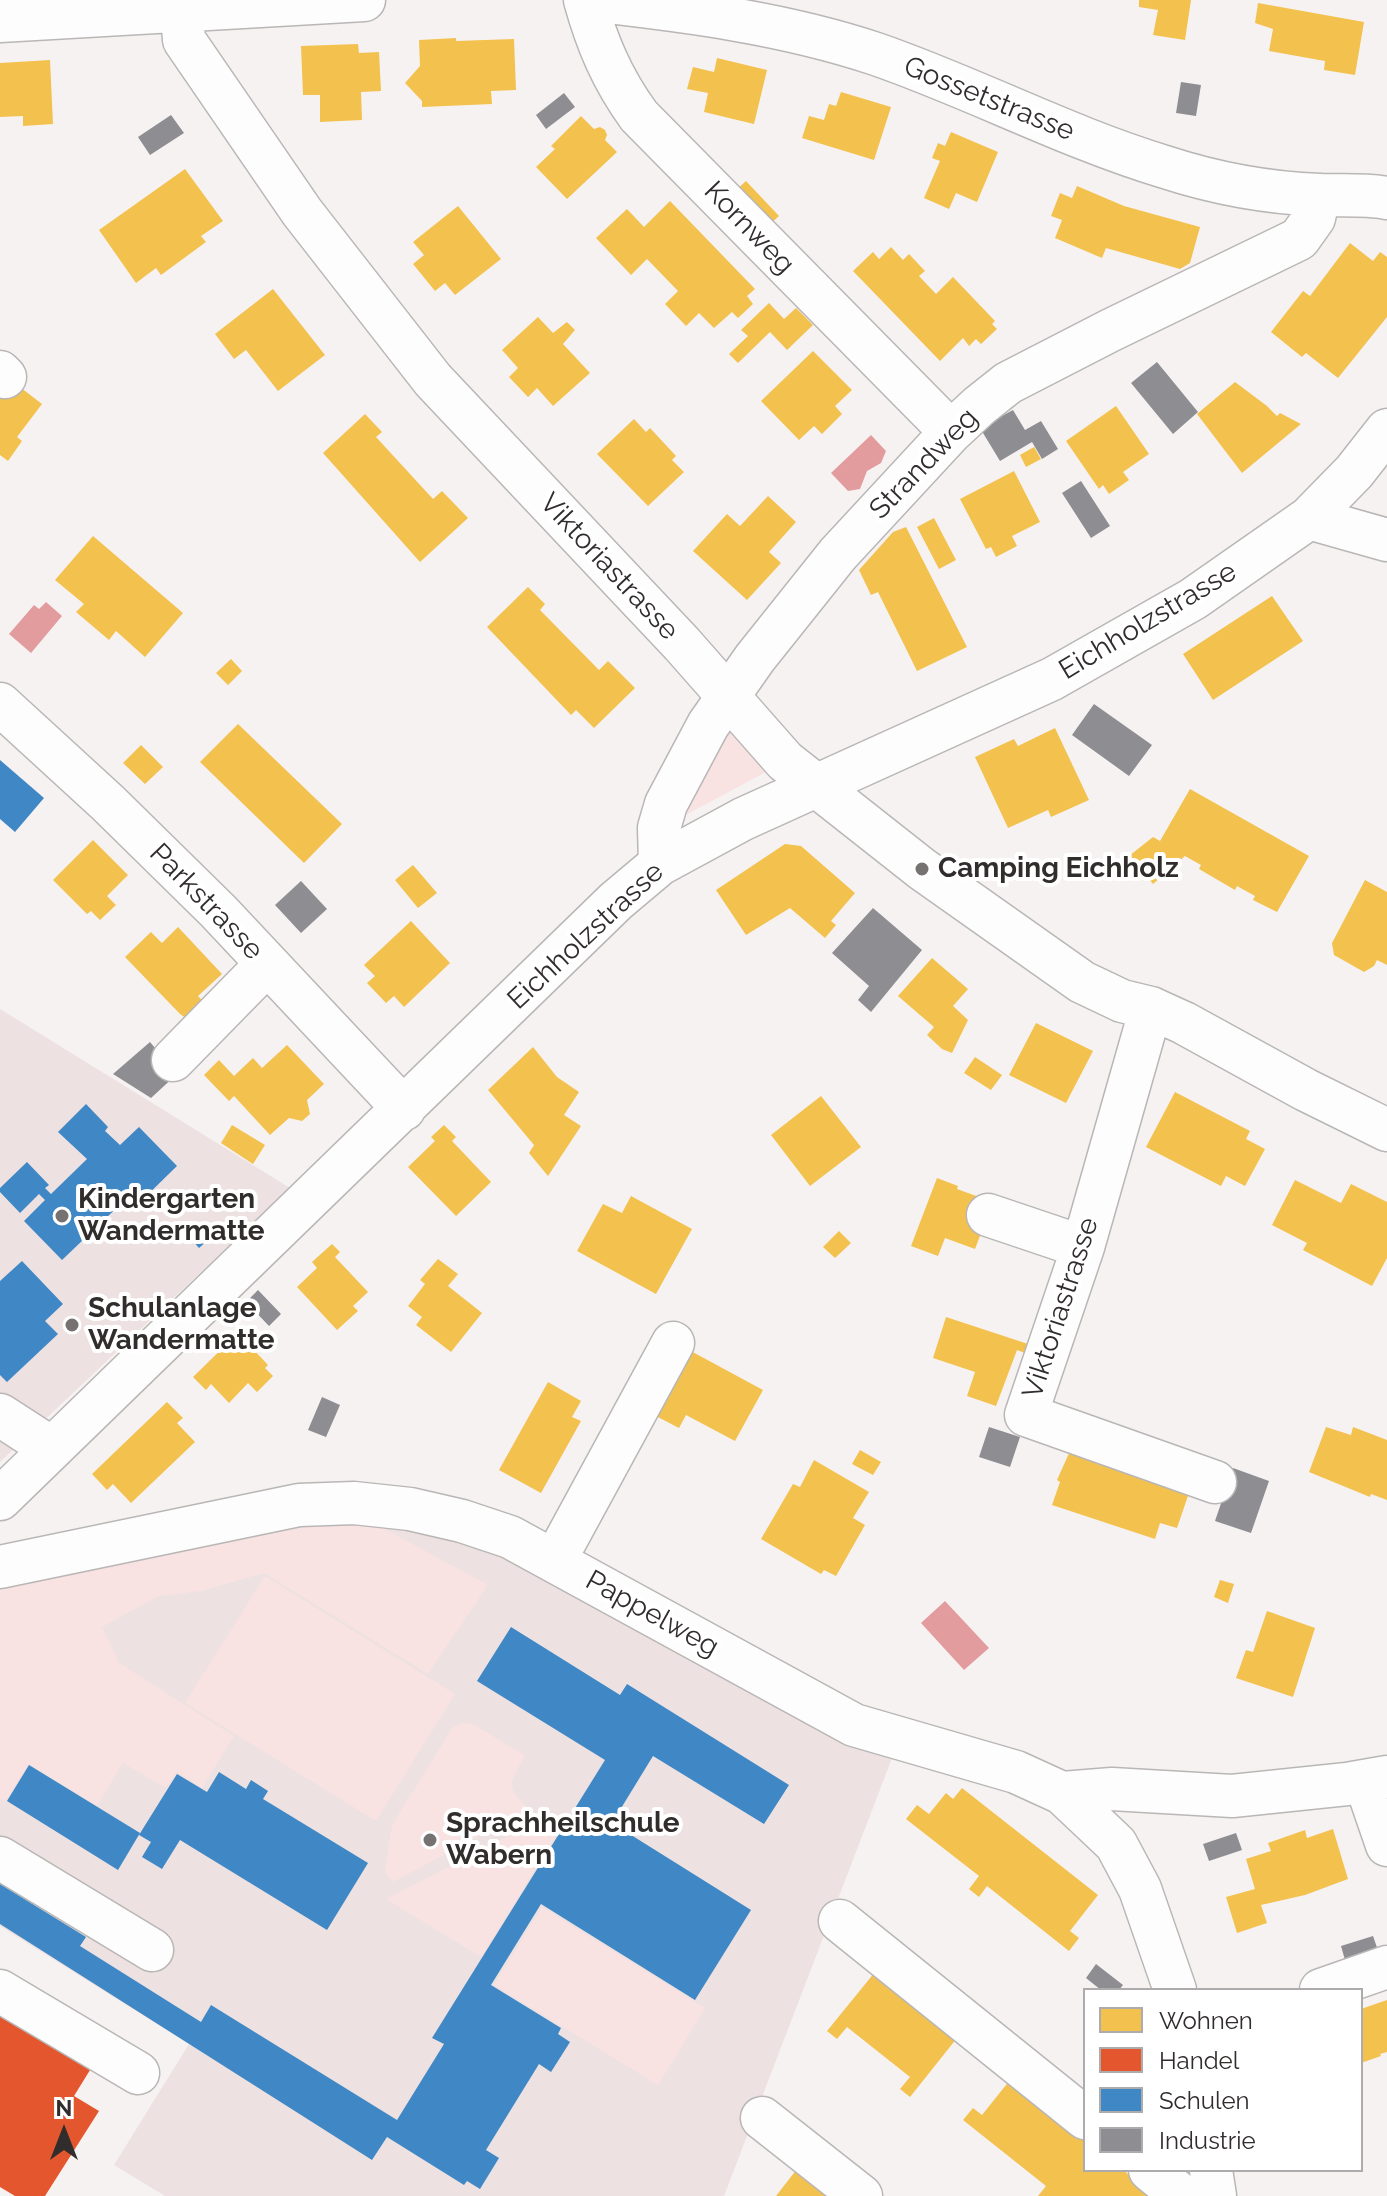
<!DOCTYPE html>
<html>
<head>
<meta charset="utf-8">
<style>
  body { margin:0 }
  #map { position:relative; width:1387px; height:2196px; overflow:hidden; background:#f7f2f2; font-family:Raleway,sans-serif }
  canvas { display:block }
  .legend { position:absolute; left:1083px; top:1988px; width:280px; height:184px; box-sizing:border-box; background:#fff; border:2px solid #adabab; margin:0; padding:10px 14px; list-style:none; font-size:24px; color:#312d2d }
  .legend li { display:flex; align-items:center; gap:16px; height:40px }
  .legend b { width:40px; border:2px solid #adabab }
  .north { position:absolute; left:24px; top:2092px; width:80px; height:80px; -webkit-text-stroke:6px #fff; paint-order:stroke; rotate:0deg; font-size:22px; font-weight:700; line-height:32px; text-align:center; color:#312d2d }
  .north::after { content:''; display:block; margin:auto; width:28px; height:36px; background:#312d2d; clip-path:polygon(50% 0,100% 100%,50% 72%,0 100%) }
</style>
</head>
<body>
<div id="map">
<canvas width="1387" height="2196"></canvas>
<ul class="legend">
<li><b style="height:22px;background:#f2c14e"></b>Wohnen</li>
<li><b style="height:22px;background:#e4572e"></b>Handel</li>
<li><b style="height:22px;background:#3f88c5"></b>Schulen</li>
<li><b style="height:22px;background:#8d8d92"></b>Industrie</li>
</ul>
<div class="north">N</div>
</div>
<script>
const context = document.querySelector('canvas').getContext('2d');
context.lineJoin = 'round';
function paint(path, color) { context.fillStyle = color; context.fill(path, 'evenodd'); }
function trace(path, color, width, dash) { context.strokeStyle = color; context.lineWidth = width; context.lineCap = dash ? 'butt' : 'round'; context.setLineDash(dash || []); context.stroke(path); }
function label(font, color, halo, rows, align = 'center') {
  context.font = font + ' Raleway,sans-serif'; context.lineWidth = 8; context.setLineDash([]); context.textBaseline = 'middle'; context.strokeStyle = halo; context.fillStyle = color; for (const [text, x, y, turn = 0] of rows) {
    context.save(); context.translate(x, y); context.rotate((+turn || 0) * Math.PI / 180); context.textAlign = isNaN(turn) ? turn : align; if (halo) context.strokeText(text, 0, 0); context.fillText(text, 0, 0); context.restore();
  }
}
paint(new Path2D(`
  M0 1009 290 1188 0 1462Z
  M301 1521 408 1527 502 1553 894 1753 724 2196H165L114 2165 189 2044 0 1926V1583Z`), '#ede1e1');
paint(new Path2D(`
  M726 726 768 771 667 825Z
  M301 1521 372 1522 488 1585 428 1674 264 1573 201 1591 159 1596 102 1627 119 1663 234 1736 202 1788 177 1772 166 1788 123 1763 97 1806 29 1764 5 1802 0 1799V1583Z
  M265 1576 455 1694 376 1821 185 1703Z
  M464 1723 473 1724 525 1756C510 1782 504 1788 530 1809L393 1882 385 1872 392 1825 453 1727Z
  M545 1817 564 1823 481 1957 386 1899Z
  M542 1907 705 2008 658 2085 494 1985Z`), '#f9e2e2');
paint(new Path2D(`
  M871 435 886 451 881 463 867 471 860 489 848 491 831 473Z
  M46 602 62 616 31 653 9 634 34 605 39 609Z
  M945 1601 989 1648 964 1670 921 1623Z`), '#e29c9e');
paint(new Path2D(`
  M1139 0H1191L1185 40 1153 35 1158 10 1139 7Z
  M1258 3 1364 22 1355 75 1324 70 1325 61 1269 51 1273 29 1255 23Z
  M456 38V41L514 39 516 90 491 91 492 104 422 107V101L405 83 420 66 419 40Z
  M358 44 359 53 379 52 381 91 361 92 362 120 320 122V95H303L301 46Z
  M717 58 767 70 754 124 704 112 708 93 687 89 693 67 714 72Z
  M50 60 53 124 23 126V116L0 117V63Z
  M841 92 891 107 874 160 802 138 809 116 824 120 829 104 836 106Z
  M581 116 594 129 600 127 605 130 607 135 605 140 617 152 567 199 536 167 555 149 551 146Z
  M951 132 998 152 977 202 956 193 949 209 924 198 940 161 932 158 938 143 945 146Z
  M185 169 223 221 201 236 206 242 161 275 156 268 136 283 99 230Z
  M746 181 779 216 768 226 735 191Z
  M1077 186 1124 206 1200 227 1190 263 1180 269 1106 248 1102 258 1055 238 1062 220 1051 216 1060 193 1072 198Z
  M670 201 755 289 747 296 753 304 738 318 732 312 714 328 699 313 686 326 665 304 678 291 647 259 631 275 596 238 627 209 644 227Z
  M458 206 501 259 455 295 445 283 435 291 413 264 424 255 413 242Z
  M1350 243 1373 261 1380 252 1387 257V317L1338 378 1306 353 1302 357 1271 332 1303 291 1310 296Z
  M891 247 903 260 909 254 925 271 919 276 936 294 953 277 995 321 992 324 997 329 981 344 976 339 969 346 963 338 940 361 853 271 873 252 879 259Z
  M273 289 325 355 278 391 246 350 234 359 215 334Z
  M769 303 784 319 796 308 813 325 787 350 770 332 738 363 729 354 748 336 741 330Z
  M538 317 553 333 567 322 575 330 563 344 590 373 553 406 537 388 528 397 509 377 518 368 502 350Z
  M813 351 852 390 835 406 842 414 822 434 814 426 799 440 761 401Z
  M1235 382 1267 406 1277 416 1280 413 1301 424 1242 473 1197 414Z
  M16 384 42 404 17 437 22 441 8 461 0 455V395L5 399Z
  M1116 406 1149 454 1123 472 1129 480 1109 494 1103 485 1099 489 1066 441Z
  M365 414 382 432 376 437 433 499 442 491 468 518 420 562 323 453Z
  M634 419 646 432 650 428 676 456 672 460 684 472 648 506 597 454Z
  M1034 447 1041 459 1026 467 1020 455Z
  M1014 471 1040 522 1012 536 1017 546 996 557 991 547 986 549 960 499Z
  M768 496 796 522 769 552 781 563 747 600 693 551 727 514 740 526Z
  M934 518 956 560 939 569 917 527Z
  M906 527 967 647 917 671 878 592 871 595 859 570 893 532Z
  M93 536 183 613 145 657 116 631 109 640 76 612 84 604 55 580Z
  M528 587 545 604 540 610 599 670 608 661 635 688 594 728 576 710 571 715 487 627Z
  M1272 596 1303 641 1213 700 1183 654Z
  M231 659 242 671 228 685 216 673Z
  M238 724 342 824 304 863 200 762Z
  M1055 728 1089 800 1051 817 1048 810 1008 828 975 757 1014 739 1018 746Z
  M141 745 163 767 145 784 123 763Z
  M1190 789 1309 856 1277 912 1253 900 1255 896 1237 886 1235 890 1199 869 1201 865 1185 856 1153 884 1129 856 1153 837 1160 841Z
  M93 840 128 875 107 896 116 905 100 920 91 911 87 914 53 880Z
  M785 844 801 846 855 893 831 921 836 925 825 938 790 908 746 935 716 890Z
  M413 865 437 893 418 908 395 880Z
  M1365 880 1387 892V965L1377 960 1374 966 1364 972 1334 955 1332 943Z
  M411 921 450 963 404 1007 394 996 386 1003 367 983 375 976 364 965Z
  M178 927 222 974 198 996 206 1005 190 1021 180 1014 125 957 151 932 162 943Z
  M932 958 968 989 953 1006 968 1020 952 1053 942 1049 927 1035 934 1027 898 996Z
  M1036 1023 1093 1051 1066 1103 1009 1075Z
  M287 1045 324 1084 307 1100 310 1114 302 1121 289 1118 270 1135 234 1096 229 1101 204 1075 219 1060 234 1076 253 1058 262 1068Z
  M533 1047 557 1077 579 1092 564 1115 581 1126 548 1176 529 1153 534 1145 488 1090Z
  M975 1057 1002 1075 991 1090 964 1073Z
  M1175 1092 1250 1131 1246 1139 1265 1149 1245 1186 1226 1176 1221 1186 1146 1147Z
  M821 1096 861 1147 810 1186 771 1135Z
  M232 1125 265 1145 253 1164 221 1143Z
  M444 1125 456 1137 452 1141 491 1182 456 1216 408 1167 435 1141 431 1137Z
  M937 1178 958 1186 957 1189 993 1202 975 1249 945 1238 938 1256 911 1246Z
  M1295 1180 1341 1203 1351 1184 1387 1202V1258L1372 1286 1303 1250 1307 1243 1272 1225Z
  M631 1196 692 1229 656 1294 577 1251 603 1204 622 1213Z
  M839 1231 851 1243 835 1258 823 1247Z
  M332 1244 340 1252 335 1257 368 1292 353 1306 358 1311 337 1330 297 1287 317 1268 312 1262Z
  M438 1259 458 1274 448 1286 482 1313 451 1352 416 1325 422 1317 408 1306 425 1284 420 1280Z
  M946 1317 1028 1344 1025 1353 1017 1350 996 1406 967 1396 975 1372 933 1358Z
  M238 1333 268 1365 265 1368 273 1376 257 1392 248 1383 229 1403 211 1384 206 1390 193 1377Z
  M689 1350 763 1390 735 1441 686 1415 679 1428 654 1415Z
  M548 1382 581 1401 572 1417 581 1421 541 1493 499 1470Z
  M167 1402 183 1418 177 1423 195 1442 131 1503 113 1484 107 1490 92 1474Z
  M1326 1427 1351 1435 1353 1427 1387 1440V1500L1371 1494 1370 1497 1309 1472Z
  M860 1450 881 1462 873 1475 852 1464Z
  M1070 1451 1190 1490 1177 1528 1160 1523 1155 1539 1052 1505 1060 1482 1057 1480Z
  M814 1460 869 1492 853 1518 865 1525 836 1576 824 1570 821 1574 761 1539 793 1484 800 1487Z
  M1220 1580 1234 1584 1228 1603 1214 1597Z
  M1267 1611 1315 1628 1293 1697 1236 1678 1246 1650 1253 1652Z
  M962 1788 1098 1895 1070 1931 1079 1938 1069 1951 987 1886 979 1897 969 1889 979 1876 906 1819 917 1805 929 1814 946 1793 953 1799Z
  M1333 1829 1348 1879 1305 1895 1261 1905 1267 1923 1237 1933 1226 1897 1255 1889 1246 1859 1271 1851 1268 1843 1285 1837 1305 1830 1307 1838Z
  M875 1972 957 2038 910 2097 900 2089 910 2077 847 2027 837 2039 827 2031Z
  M1387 2000V2052L1380 2054 1381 2056 1361 2063V2009Z
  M1010 2080 1085 2140V2170H1123L1155 2196H1038L1046 2186 963 2120 973 2108 982 2115Z
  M797 2169 831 2196H776Z`), '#f2c14e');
paint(new Path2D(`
  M0 2003 95 2062 74 2096 99 2111 45 2196H15L0 2187Z`), '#e4572e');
paint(new Path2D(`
  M0 760 44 798 15 832 0 819Z
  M86 1104 108 1127 105 1131 120 1145 139 1127 177 1166 135 1207 127 1198 62 1260 24 1221 45 1200 39 1194 20 1213 0 1192V1188L27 1162 49 1185 45 1188 51 1194 87 1159 58 1132Z
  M209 1225 216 1233 199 1248 192 1240Z
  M22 1261 63 1304 45 1321 58 1334 7 1382 0 1375V1281Z
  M511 1627 620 1695 627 1684 789 1785 764 1824 653 1756 612 1823 751 1910 695 2000 541 1904 491 1985 561 2028 558 2034 570 2042 551 2072 539 2064 486 2150 499 2158 480 2189 467 2181 464 2185 387 2137 372 2160 0 1924V1884L86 1937 80 1946 201 2022 211 2005 397 2120 444 2044 432 2038 605 1760 477 1681Z
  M29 1765 140 1833 118 1870 7 1801Z
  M219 1772 246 1789 251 1780 268 1791 263 1799 368 1863 327 1930 180 1840 162 1869 142 1857 151 1842 139 1835 177 1774 207 1792Z`), '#3f88c5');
paint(new Path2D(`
  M1181 82 1201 85 1196 116 1176 113Z
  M564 93 575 107 546 129 536 115Z
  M171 115 184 133 150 155 138 137Z
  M1157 362 1198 412 1173 434 1131 383Z
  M1013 410 1025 430 1041 421 1058 449 1042 459 1032 442 1000 461 980 428Z
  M1081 481 1110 526 1091 538 1062 493Z
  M1094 704 1152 745 1129 776 1072 735Z
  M301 881 327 909 301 933 275 905Z
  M873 908 922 950 871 1012 858 1000 869 986 832 953Z
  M150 1042 177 1074 151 1098 113 1074Z
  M258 1290 281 1314 269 1326 246 1302Z
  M322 1397 340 1405 326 1437 308 1430Z
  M989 1427 1020 1437 1010 1467 979 1457Z
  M1233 1468 1269 1481 1251 1533 1215 1521Z
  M1236 1833 1242 1850 1209 1861 1203 1844Z
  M1373 1936 1380 1956 1347 1967 1341 1946Z
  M1096 1964 1123 1985 1119 1990H1101L1086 1978Z`), '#8d8d92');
const minor = new Path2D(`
  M585 0C597 43 612 79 639 116L951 432
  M590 0C687 11 783 23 876 54 974 88 1066 137 1165 167 1214 183 1269 193 1320 195 1343 196 1365 194 1387 198
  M182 11 184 40 302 212 433 380 682 644 785 761 922 869 1082 982 1122 1001 1151 1008 1184 1023 1306 1090 1387 1130
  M0 21 364 0
  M0 372 5 377
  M1309 518 1387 540
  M0 704 108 803 218 911 404 1109
  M660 864 659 828 666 804 708 725 755 658 838 554 951 432 979 406 1008 383 1111 330 1299 239 1314 218 1319 195
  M1151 1008 1083 1247 1026 1415 1215 1482
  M173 1060 267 964
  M988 1215 1083 1247
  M0 1415 51 1448
  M0 1499 616 901 660 864 743 819 1052 679 1193 599 1309 518 1354 472 1387 430
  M555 1560 673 1343
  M0 1567 299 1505 354 1503 410 1509 462 1521 510 1537 854 1725 1016 1772 1062 1793 1116 1844 1140 1889 1175 1990
  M1365 1781 1387 1845
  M1062 1793 1112 1789 1232 1796 1347 1784 1387 1777
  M0 1858 152 1950
  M840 1921 1085 2118
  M1321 1990 1387 1967
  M0 1991 138 2073
  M762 2118 861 2196
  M1150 2170 1182 2196
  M1211 2170 1215 2196`);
trace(minor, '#b9b6b6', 45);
trace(minor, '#fefdfd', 42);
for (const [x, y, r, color] of [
  [922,869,8,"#767272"],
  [62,1216,8,"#767272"],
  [72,1325,8,"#767272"],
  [430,1840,8,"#767272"]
]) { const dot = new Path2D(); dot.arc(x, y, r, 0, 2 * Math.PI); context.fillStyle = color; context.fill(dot); trace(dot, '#fff', 3); }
label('28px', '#312d2d', '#fff', [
  ["Gossetstrasse",989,99,22],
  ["Kornweg",749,228,46],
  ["Strandweg",924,464,-46],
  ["Viktoriastrasse",609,567,47],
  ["Eichholzstrasse",1148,621,-31],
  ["Parkstrasse",206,902,46],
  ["Eichholzstrasse",586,936,-43],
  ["Viktoriastrasse",1061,1308,-72],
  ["Pappelweg",652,1614,29]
]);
label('bold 28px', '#312d2d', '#fff', [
  ["Camping Eichholz",938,869],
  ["Kindergarten",78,1200],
  ["Wandermatte",78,1232],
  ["Schulanlage",88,1309],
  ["Wandermatte",88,1341],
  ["Sprachheilschule",446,1824],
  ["Wabern",446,1856]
], 'left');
</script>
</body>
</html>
